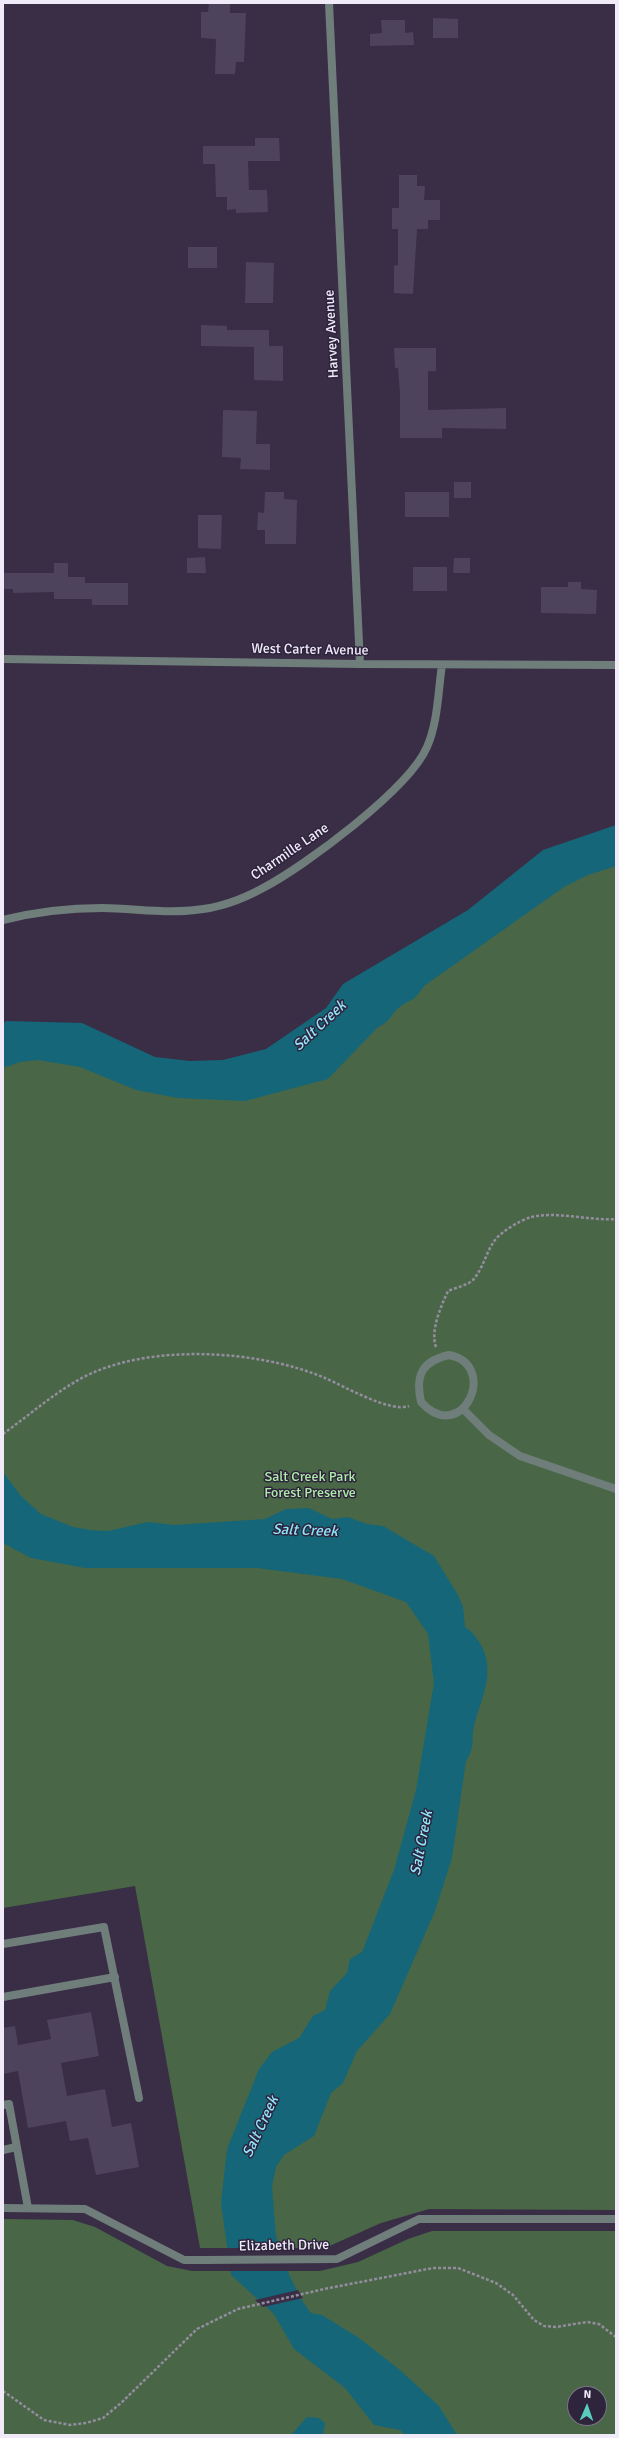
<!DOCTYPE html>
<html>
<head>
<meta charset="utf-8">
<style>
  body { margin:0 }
  #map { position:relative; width:619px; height:2438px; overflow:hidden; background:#392e46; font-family:Signika,sans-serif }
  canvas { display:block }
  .frame { position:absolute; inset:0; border:4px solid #f0eaf9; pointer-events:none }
  .north { position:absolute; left:567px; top:2386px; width:40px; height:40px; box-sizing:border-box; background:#2e243c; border:1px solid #7c7388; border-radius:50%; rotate:2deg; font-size:11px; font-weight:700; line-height:16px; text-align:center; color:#f0eaf9 }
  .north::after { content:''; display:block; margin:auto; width:14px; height:18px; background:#5acebd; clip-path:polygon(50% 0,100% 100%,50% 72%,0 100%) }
</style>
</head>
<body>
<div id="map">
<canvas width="619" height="2438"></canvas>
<div class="frame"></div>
<div class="north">N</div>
</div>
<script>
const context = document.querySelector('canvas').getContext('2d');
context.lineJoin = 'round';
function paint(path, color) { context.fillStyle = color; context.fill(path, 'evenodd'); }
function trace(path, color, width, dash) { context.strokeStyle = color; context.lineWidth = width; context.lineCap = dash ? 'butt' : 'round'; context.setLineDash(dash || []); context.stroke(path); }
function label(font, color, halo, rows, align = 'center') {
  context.font = font + ' Signika,sans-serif'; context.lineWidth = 3; context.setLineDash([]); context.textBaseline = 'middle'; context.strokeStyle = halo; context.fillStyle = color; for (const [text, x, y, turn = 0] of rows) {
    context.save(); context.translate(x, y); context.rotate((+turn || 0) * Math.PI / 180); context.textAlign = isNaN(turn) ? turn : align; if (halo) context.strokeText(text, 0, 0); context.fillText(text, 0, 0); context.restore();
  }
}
paint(new Path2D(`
  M616 851V2210L429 2209 381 2223 325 2248H200L135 1886 3 1908V1053L228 1083Z
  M3 2219 73 2220 95 2227 167 2266 192 2271H320L358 2262 408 2239 432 2231H616V2435H3ZM575 2394H599V2418H575Z`), '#496746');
paint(new Path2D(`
  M616 825V866L588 875 564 887 424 986C413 1002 415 997 401 1006 391 1013 391 1022 378 1027L328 1079 245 1101 178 1098 136 1090 80 1067 38 1060 20 1062 3 1068V1024L6 1021 82 1023 155 1057 190 1061 223 1060 266 1049 326 1008 343 984 468 910 543 850Z
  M3 1472 21 1496 41 1514 73 1527 91 1530 108 1531 148 1522 174 1525 265 1519 286 1509 309 1508 332 1519 348 1517 367 1524 383 1526 434 1556 458 1595 463 1607 465 1627C473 1632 476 1637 481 1645 496 1672 481 1699 474 1726 471 1741 475 1748 466 1761L452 1858 435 1911 390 2014 357 2051 343 2083 331 2093 314 2136 284 2155 276 2167 272 2186 276 2236 290 2277 303 2302 311 2313 322 2315 359 2338 400 2370 439 2406 457 2435H405L400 2430 374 2425 345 2388 294 2349 274 2314 231 2275 221 2203 227 2149 259 2069 272 2052 299 2038 313 2016 325 2010 330 1991 347 1973 350 1959 362 1952 394 1870 416 1790 434 1683 428 1634 406 1602 342 1579 257 1568H85L31 1558 3 1543Z
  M307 2417 319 2418 325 2423 323 2435H291Z`), '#156678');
paint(new Path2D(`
  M226 2248H282L290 2271H229Z
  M298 2290 303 2298 263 2307 255 2300Z`), '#392e46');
paint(new Path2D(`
  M209 3H230V13H246L244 62H236L235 74H215L216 39 201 38V12H208Z
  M433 18 458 19V38H433Z
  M381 20H405V33L413 32 414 45 370 46V34L382 33Z
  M255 138H279L280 161H248L249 190H267L268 212 236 213V209L227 210V197H216L215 164H203V146H255Z
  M399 175H417V186H425L424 200H440V220H428V229H417L413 294 394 293V266L398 265V229H392V208H399Z
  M188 247H217V268H188Z
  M246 262 274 263 273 303H245Z
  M201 325 227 326V330H269V346H283V381L254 380V347L201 346Z
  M394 348H436V371H428V410L506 408V429L442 428V438H400V393L398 368H395Z
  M223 410 257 411 256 444H270V470L240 469 241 458 222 457Z
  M454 482H471V498H454Z
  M265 492H284V499L297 500 296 544H265V530H257L258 512 264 513Z
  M405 492H449V517H405Z
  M198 515H222L221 549 198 548Z
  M205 557 206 573H187V558Z
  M454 558H470V573H453Z
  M54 563H68V577H85V583H128V605H92V599H54V592L13 593V589H3V573H54Z
  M413 567H447V591H413Z
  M568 582H581V589L597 590 596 614 541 613V587H568Z
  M91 2012 99 2056 61 2063 67 2096 105 2089 112 2127 131 2123 139 2167 96 2175 88 2138 70 2141 66 2121 28 2128 18 2071 3 2074V2028L15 2026 18 2045 51 2039 47 2020Z`), '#4e435c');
trace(new Path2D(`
  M436 1347C430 1331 441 1306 448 1291 455 1288 468 1285 473 1280 484 1267 486 1252 495 1240 502 1231 521 1220 531 1217 559 1211 588 1221 616 1219
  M3 1434C28 1416 53 1394 80 1379 145 1343 257 1349 325 1378 344 1386 390 1413 409 1406
  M3 2391 44 2420 70 2425 86 2423 103 2418 121 2403 197 2329 238 2309 324 2289 433 2268H458L496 2283 513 2295 534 2320 544 2326 556 2327 587 2322 599 2324 616 2337`), '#948c9f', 2.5, [3, 2]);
trace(new Path2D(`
  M449 1355C500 1365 462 1447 421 1402 415 1375 422 1361 449 1355Z
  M464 1410 489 1435 520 1456 616 1489
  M3 1944 104 1927 139 2098
  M3 1997 115 1977
  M3 2105 9 2104 28 2208
  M3 2150 16 2147`), '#6f7e7a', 8);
trace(new Path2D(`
  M329 3 360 664
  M3 659 360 664 616 665
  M3 920C35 912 68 908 102 908 133 908 164 914 195 910 219 908 243 899 263 888 305 866 409 789 427 747 438 722 438 692 442 665
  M3 2208 85 2209 184 2260H205L337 2259 419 2219H616`), '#6f7e7a', 8);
label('14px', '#f0eaf9', '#2e243c', [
  ["Harvey Avenue",332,334,-93],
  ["West Carter Avenue",310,650,1],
  ["Charmille Lane",290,852,-34],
  ["Elizabeth Drive",284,2246,-1]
]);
label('14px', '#aeeba9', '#2e243c', [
  ["Salt Creek Park",310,1477],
  ["Forest Preserve",310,1493]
]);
label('italic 15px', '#91e4fb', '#2e243c', [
  ["Salt Creek",320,1026,-43],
  ["Salt Creek",305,1531,2],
  ["Salt Creek",422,1843,-79],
  ["Salt Creek",261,2127,-65]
]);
</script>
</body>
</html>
